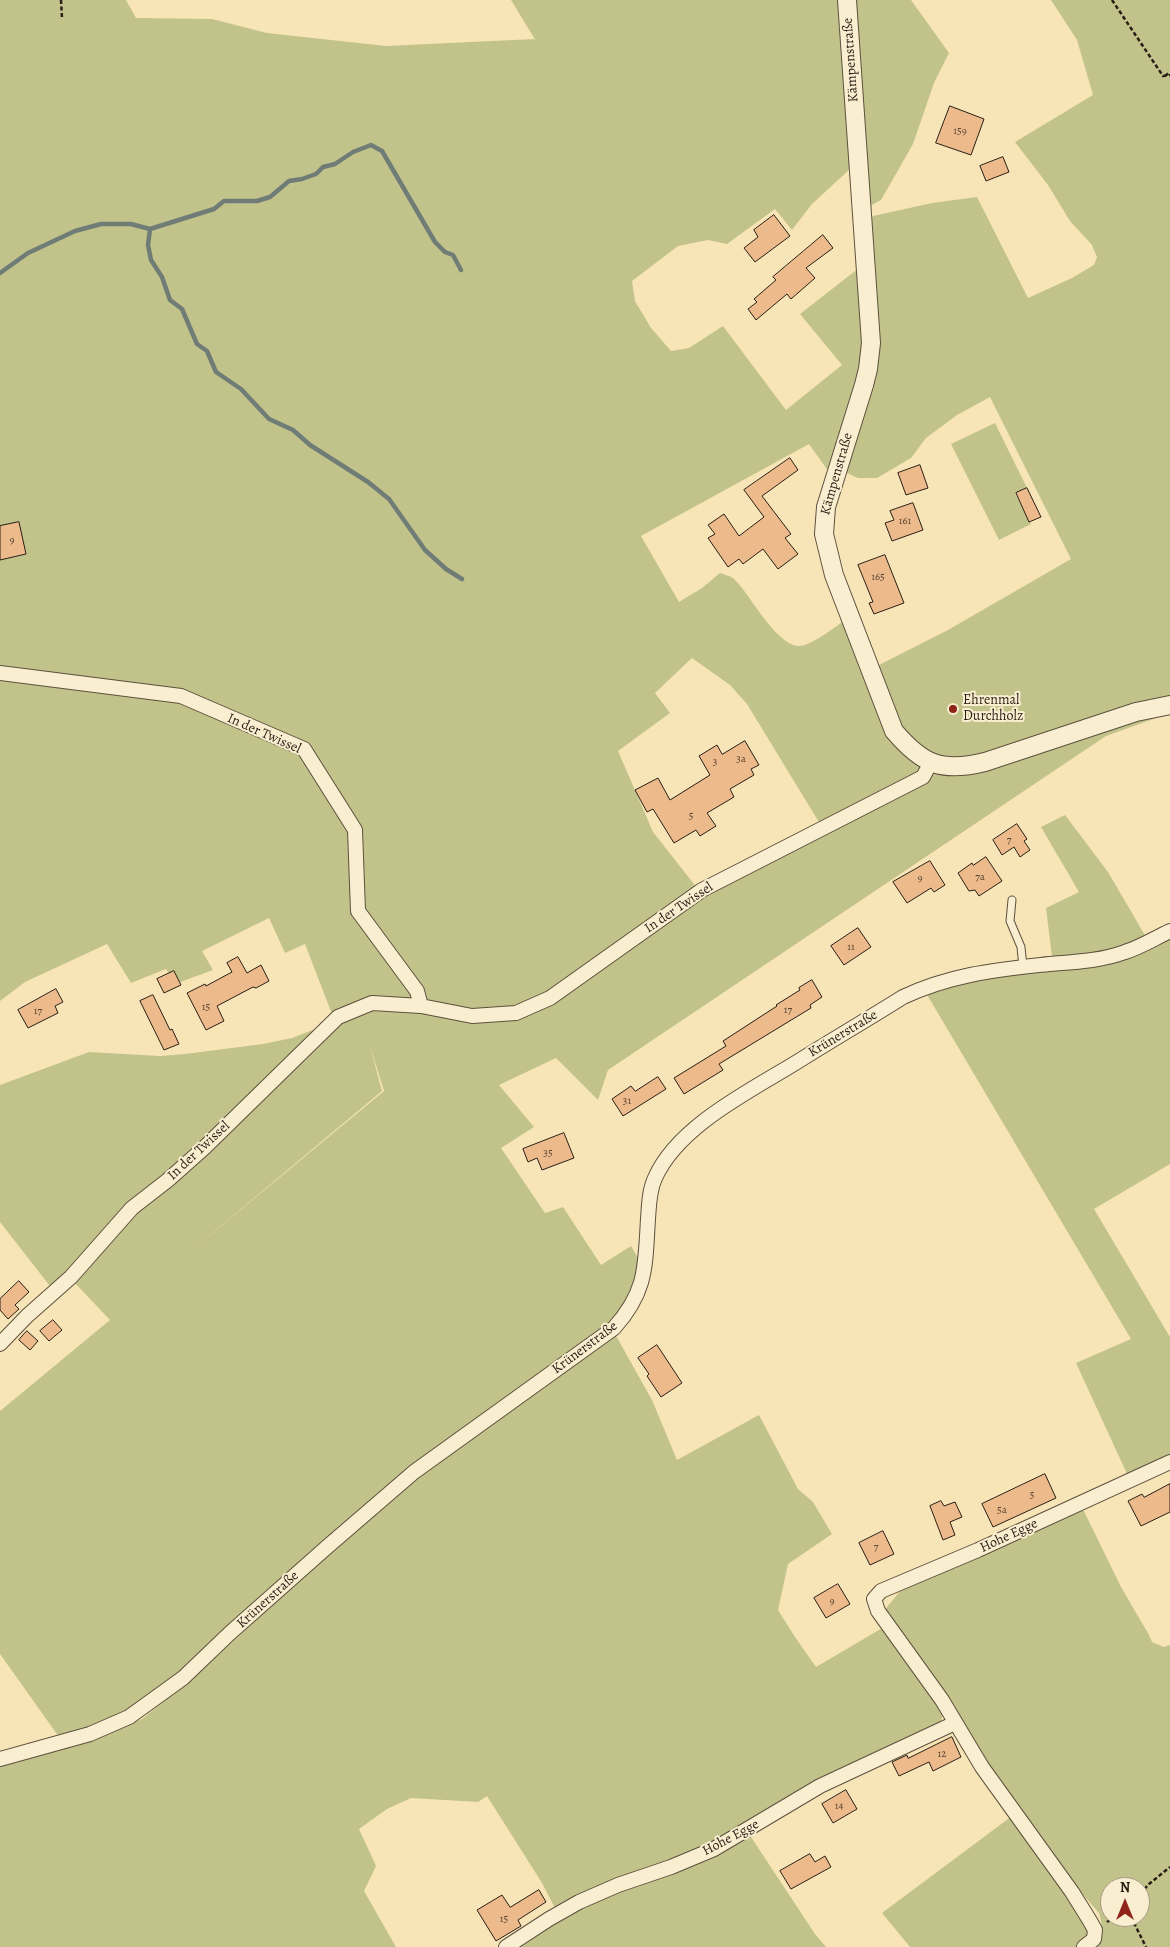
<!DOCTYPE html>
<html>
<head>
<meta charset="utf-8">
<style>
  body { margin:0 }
  #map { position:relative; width:1170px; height:1947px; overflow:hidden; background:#f8e5b7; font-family:Alegreya,serif }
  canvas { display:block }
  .north { position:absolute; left:1100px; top:1877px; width:50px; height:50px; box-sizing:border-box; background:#faeed0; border:1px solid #a69b86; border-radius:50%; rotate:0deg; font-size:14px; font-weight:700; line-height:20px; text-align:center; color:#281e16 }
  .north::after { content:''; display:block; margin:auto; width:18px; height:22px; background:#8f2418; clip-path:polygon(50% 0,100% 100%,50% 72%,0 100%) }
</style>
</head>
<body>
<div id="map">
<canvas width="1170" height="1947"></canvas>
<div class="north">N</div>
</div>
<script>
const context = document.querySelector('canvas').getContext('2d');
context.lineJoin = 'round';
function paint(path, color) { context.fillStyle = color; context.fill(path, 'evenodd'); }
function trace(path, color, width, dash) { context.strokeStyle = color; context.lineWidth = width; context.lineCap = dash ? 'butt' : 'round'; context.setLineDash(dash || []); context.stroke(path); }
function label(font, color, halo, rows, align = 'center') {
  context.font = font + ' Alegreya,serif'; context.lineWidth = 4; context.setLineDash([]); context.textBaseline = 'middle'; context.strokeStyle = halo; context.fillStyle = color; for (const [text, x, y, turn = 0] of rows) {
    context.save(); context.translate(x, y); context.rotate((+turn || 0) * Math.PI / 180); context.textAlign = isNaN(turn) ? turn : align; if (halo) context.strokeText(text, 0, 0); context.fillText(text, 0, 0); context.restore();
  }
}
paint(new Path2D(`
  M0 0H126L136 18 212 19 267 33 386 46 535 39 539 46 511 0H840L850 169 812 204 792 230 775 209 727 244 708 240 678 246 632 281 635 301 651 328 671 351 689 348 723 326 786 410 842 365 800 314 859 268 862 331V368L829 472 809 444 641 536 679 602 702 588 720 573C725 575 731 576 734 579 750 594 775 644 798 646 810 647 835 627 845 620L875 667 948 630 1071 559 990 397 957 415 926 438 911 458 877 478H858L847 473 845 467 864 409 869 223 873 216 932 203 977 197 1028 298 1072 278 1094 265 1097 257 1092 245 1070 221 1048 185 1015 142 1093 95 1077 40 1051 0H1170V697L1128 721 1170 713 1106 736 608 1070 598 1100 556 1058 499 1085 534 1127 501 1148 545 1213 563 1207 601 1265 631 1246 639 1260C634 1286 626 1307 606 1326L505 1397 404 1472 190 1665 132 1709 90 1728 59 1737 0 1654V1411L110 1320 74 1282 106 1240 332 1014 305 944 285 953 269 918 202 951 213 970 175 984 166 969 131 983 107 944 25 982 0 1001ZM692 658 730 685 747 704 825 832 701 893 653 832 618 751 670 713 655 693ZM370 1046 384 1091 186 1255 382 1091Z
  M856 0H911L949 53 934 83 913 144 881 200 866 208Z
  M995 423 1027 488 1015 493 1031 524 999 540 951 444Z
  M1065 815 1108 872 1146 937 1101 954 1052 957 1046 908 1079 892 1041 827Z
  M1170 937V1164L1094 1209 1170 1337V1456L1128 1476 1076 1363 1131 1339 926 993 995 976 1036 973 1074 967Z
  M325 1025 53 1290 0 1222V1085L89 1052 160 1056 185 1054 263 1044 292 1038Z
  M615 1334 652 1400 677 1460 759 1415 798 1489 813 1502 832 1534 788 1564 778 1610 795 1637 816 1667 884 1627 943 1711 941 1723 712 1845 556 1910 542 1883 487 1796 478 1802 411 1798 387 1809 359 1829 376 1866 364 1891 396 1947H0V1765L95 1739 142 1719 191 1680 331 1551 407 1487 514 1407 587 1356Z
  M1082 1507 1121 1587 1149 1635 1152 1642 1164 1647 1170 1645V1947H1093C1102 1934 1104 1929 1099 1913L1056 1864 883 1612 905 1585ZM1110 1887H1140V1917H1110Z
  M1012 1816 1089 1926 1087 1936 1077 1947H910L882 1913Z
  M749 1834 815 1934 826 1947H516L565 1914Z`), '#c2c38b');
trace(new Path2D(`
  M150 229 148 245 151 260 162 277 170 300 182 309 197 344 207 351 216 372 241 389 269 419 293 430 310 445 368 482 389 499 425 550 446 569 462 579
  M0 273 28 253 75 231 101 224H131L150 229 214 209 224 201H257L270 197 289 181 302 179 316 174 323 167 335 164 353 152 371 145 382 151 435 242 445 252 453 255 461 270`), '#707d77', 4.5);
const building = new Path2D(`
  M950 106 984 119 971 155 936 143Z
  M1003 157 1009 172 986 181 980 166Z
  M774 215 790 236 755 262 744 248 758 237 754 230Z
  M823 235 833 248 806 268 815 278 791 299 787 294 756 320 748 309 757 302 754 299 776 280 773 277Z
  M790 458 798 470 762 496 791 534 785 538 798 554 778 569 763 549 743 564 739 559 728 567 708 538 715 534 708 525 724 514 739 536 764 517 744 490Z
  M920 465 928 488 906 495 898 473Z
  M1027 488 1041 517 1029 522 1016 493Z
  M913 503 923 530 892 541 885 523 894 520 890 511Z
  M19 522 26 554 0 560V526Z
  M885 555 904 603 874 614 869 603 873 602 858 565Z
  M745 741 759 765 751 769 754 775 730 789 734 797 707 813 716 826 700 836 696 830 674 843 653 809 647 812 635 790 658 778 670 800 710 775 699 756 717 745 722 754Z
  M1017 824 1027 839 1024 841 1030 850 1020 857 1014 847 1002 855 993 840Z
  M986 857 1002 881 979 896 975 890 969 891 958 873 972 863 973 865Z
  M930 861 945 885 934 892 931 888 907 903 893 882Z
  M858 928 871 947 844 965 831 946Z
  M238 957 247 973 261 965 269 981 256 988 253 987 217 1006 224 1021 206 1030 187 993 205 984 206 986 232 972 227 963Z
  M174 971 181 985 164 993 157 979Z
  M812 980 822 997 810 1005 811 1008 719 1064 723 1070 684 1094 674 1078 726 1046 723 1041 777 1006 776 1005 800 990 799 988Z
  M56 989 63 1002 55 1006 58 1013 28 1028 18 1010Z
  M153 995 170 1030 172 1029 179 1044 164 1050 140 1001Z
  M658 1077 666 1089 623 1116 612 1099 631 1086 635 1091Z
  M564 1133 574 1158 542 1170 537 1158 528 1162 523 1149Z
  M19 1281 29 1292 15 1305 19 1309 8 1319 0 1310V1299Z
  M53 1320 62 1330 49 1341 40 1331Z
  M27 1331 38 1341 30 1350 19 1340Z
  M657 1345 682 1383 661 1397 647 1376 649 1374 638 1358Z
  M1045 1474 1056 1498 993 1527 982 1504Z
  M1170 1484V1512L1141 1526 1128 1501 1142 1494 1144 1497Z
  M941 1501 944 1506 955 1502 962 1517 950 1522 955 1535 943 1540 930 1506Z
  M883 1531 894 1554 870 1565 859 1543Z
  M838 1584 850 1604 826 1618 814 1598Z
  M952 1737 961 1757 933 1771 929 1762 899 1776 892 1762 907 1755 908 1758Z
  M846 1790 857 1809 833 1823 822 1804Z
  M810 1854 815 1862 825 1856 831 1867 791 1889 780 1871Z
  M539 1890 546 1902 518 1920 521 1926 496 1941 477 1910 502 1895 510 1907Z`);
paint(building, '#ecba8b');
trace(building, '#281e16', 1);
const service = new Path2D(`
  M1012 900 1010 921 1021 947 1023 967`);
const minor = new Path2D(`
  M0 673 181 696 304 749 355 830 358 911 417 991 421 1006
  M0 1344 27 1316 71 1277 132 1208 168 1180 204 1148 338 1017 372 1003 421 1006 472 1016 516 1013 550 998 702 890 923 777 930 764
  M0 1759 90 1734 129 1717 183 1678 230 1633 327 1547 414 1472 614 1328C647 1291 645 1267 648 1219 649 1206 649 1191 655 1178 678 1126 750 1091 797 1062 832 1040 868 1019 903 997 952 974 996 970 1049 964 1074 962 1101 961 1125 952 1141 947 1155 938 1170 931
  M506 1947 549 1919 579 1902 618 1885 671 1867 714 1849 820 1786 955 1723
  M1084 1947 1094 1939 1095 1930 1090 1921 1072 1892 982 1767 942 1700 878 1611 874 1599 881 1591 978 1550 1170 1462`);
const tertiary = new Path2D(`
  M847 0 871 343 868 369 864 385 826 507 824 534 834 575 894 731C922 764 941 773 985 762L1136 712 1170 705`);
trace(service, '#5c503e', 9);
trace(minor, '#5c503e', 16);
trace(tertiary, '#5c503e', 20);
trace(new Path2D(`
  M61 0 62 18
  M1112 0 1163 76 1170 75
  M1165 76 1170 72
  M1140 1894 1149 1884 1170 1867
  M1131 1917 1146 1947
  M1107 1922 1114 1917`), '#281e16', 2.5, [4, 2.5]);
trace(service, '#faeed0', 7);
trace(minor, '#faeed0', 14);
trace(tertiary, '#faeed0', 18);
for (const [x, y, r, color] of [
  [953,709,5,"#8f2418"]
]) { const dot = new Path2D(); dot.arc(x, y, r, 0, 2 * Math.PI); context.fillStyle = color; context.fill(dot); trace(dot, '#faeed0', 2); }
label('11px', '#594533', null, [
  ["159",960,131],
  ["161",905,521],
  ["9",12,540],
  ["165",878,577],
  ["3a",741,759],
  ["3",715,762],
  ["5",691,816],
  ["7",1009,840],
  ["7a",980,877],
  ["9",920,878],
  ["11",851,947],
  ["15",206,1007],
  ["17",788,1010],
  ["17",38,1011],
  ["31",627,1101],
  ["35",548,1153],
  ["5",1032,1495],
  ["5a",1002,1510],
  ["7",876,1547],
  ["9",832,1601],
  ["12",942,1754],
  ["14",839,1806],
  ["15",504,1919]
]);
label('14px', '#281e16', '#faeed0', [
  ["Kämpenstraße",851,60,-94],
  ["Kämpenstraße",837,474,-74],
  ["In der Twissel",264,734,24],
  ["In der Twissel",679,908,-34],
  ["Krünerstraße",843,1034,-31],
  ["In der Twissel",199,1151,-43],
  ["Krünerstraße",585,1348,-37],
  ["Hohe Egge",1009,1536,-25],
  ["Krünerstraße",268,1600,-42],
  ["Hohe Egge",731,1838,-28]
]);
label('14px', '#281e16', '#faeed0', [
  ["Ehrenmal",963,701],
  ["Durchholz",963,717]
], 'left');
</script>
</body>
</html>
